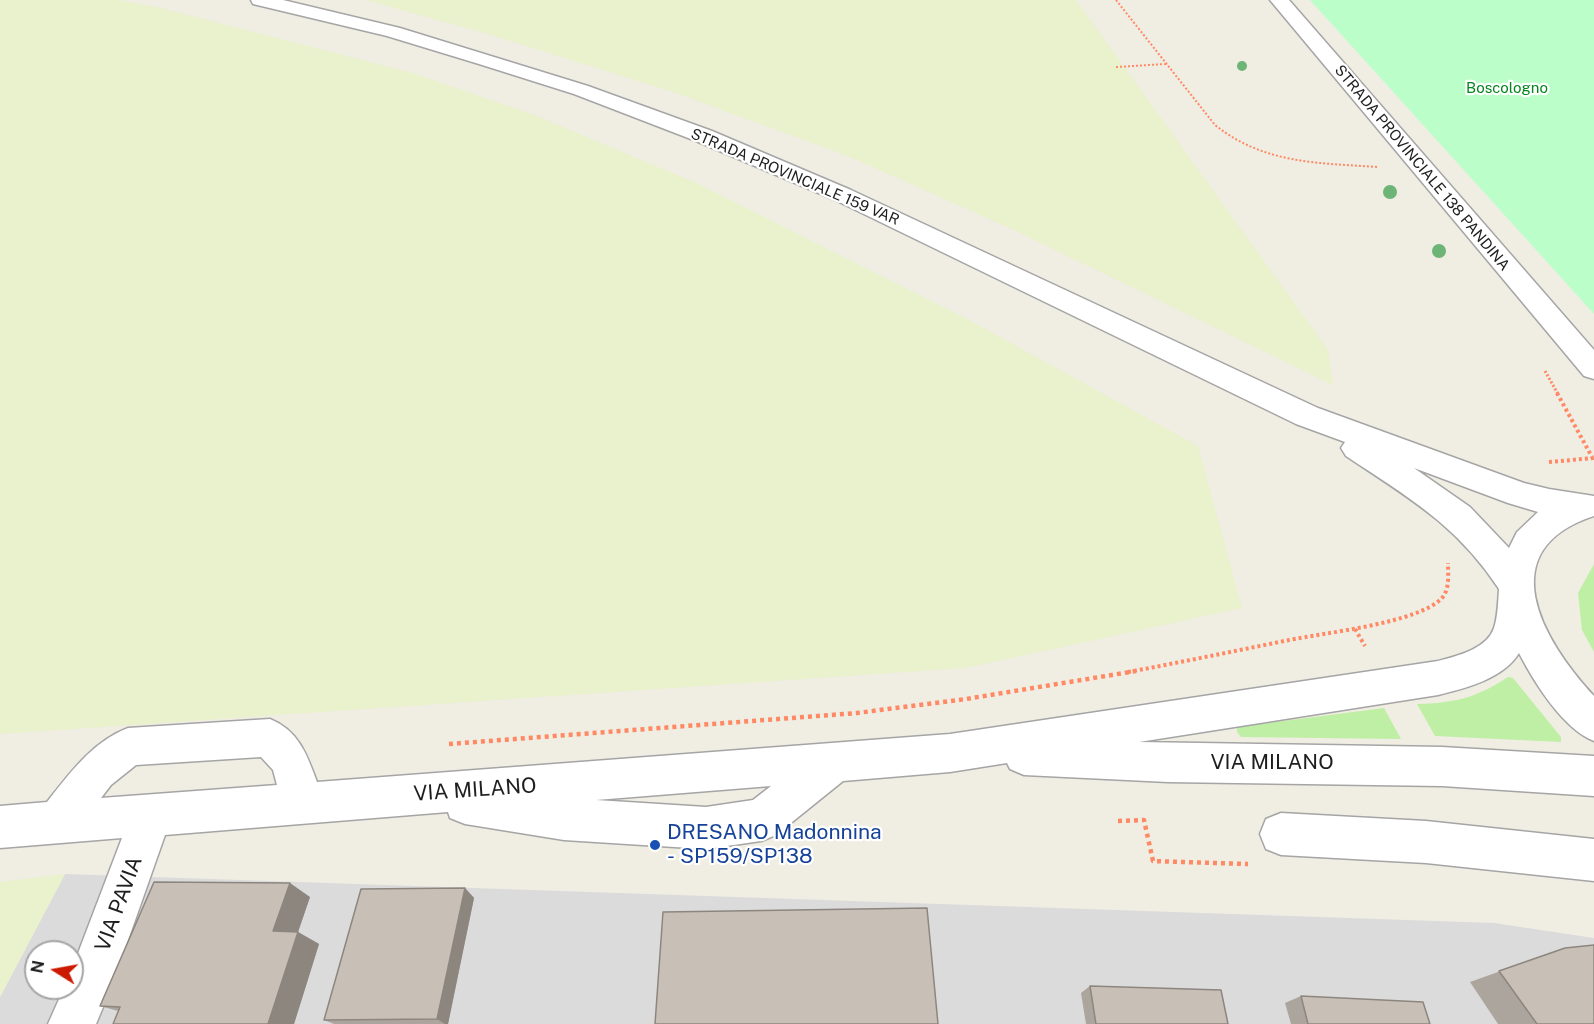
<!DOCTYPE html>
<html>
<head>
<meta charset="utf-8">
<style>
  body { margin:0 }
  #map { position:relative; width:1594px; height:1024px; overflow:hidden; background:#f0ede3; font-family:"Public Sans",sans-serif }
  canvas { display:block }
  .north { position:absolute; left:24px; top:940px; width:60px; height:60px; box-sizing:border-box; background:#fff; border:2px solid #a5a5a5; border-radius:50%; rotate:281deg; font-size:16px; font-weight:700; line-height:24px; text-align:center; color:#1e1e1e }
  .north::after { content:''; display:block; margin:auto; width:21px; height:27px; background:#cc1a00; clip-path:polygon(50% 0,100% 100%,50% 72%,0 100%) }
</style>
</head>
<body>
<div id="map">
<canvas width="1594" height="1024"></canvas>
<div class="north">N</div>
</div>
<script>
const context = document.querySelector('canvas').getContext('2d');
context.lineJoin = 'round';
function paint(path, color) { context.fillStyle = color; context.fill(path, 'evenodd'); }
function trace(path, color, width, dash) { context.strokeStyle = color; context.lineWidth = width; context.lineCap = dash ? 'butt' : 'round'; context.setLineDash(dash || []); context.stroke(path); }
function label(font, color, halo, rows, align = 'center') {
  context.font = font + ' "Public Sans",sans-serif'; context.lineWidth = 4.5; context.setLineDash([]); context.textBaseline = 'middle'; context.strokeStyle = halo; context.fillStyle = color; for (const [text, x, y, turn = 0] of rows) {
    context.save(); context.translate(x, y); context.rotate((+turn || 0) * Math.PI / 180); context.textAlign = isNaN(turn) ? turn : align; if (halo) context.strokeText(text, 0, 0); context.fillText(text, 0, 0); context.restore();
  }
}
paint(new Path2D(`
  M65 874 1494 923 1594 938V1024H0V997ZM36 952H72V988H36Z`), '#dcdbdb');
paint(new Path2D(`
  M0 0H118L157 7 413 73 537 116 694 182 971 321 1198 446 1242 608 966 668 0 734Z
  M366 0H1076L1328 350 1333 385 1016 231 850 157 673 92 491 35Z
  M65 874 0 997V882Z`), '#e9f1cd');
paint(new Path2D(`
  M1594 564V652L1582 630 1578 593Z
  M1508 677 1513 678 1561 737V742L1435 736 1417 704C1455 703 1476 698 1508 677Z
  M1384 708 1401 739 1241 737 1237 732V727Z`), '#bfefa4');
paint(new Path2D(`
  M1310 0H1594V314Z`), '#bcfeca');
const minor = new Path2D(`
  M251 0H283L400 28 588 86 712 131 851 190 1318 408 1524 483 1549 489 1594 496V516C1490 550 1542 640 1594 696V741C1563 729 1534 682 1519 653 1503 679 1466 688 1438 695L1139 742 1442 747 1594 756V796L1442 786 1168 782 1024 775 1010 769 1007 763 950 772 843 781 776 835 761 841 706 849 564 840 465 824 450 818 448 812 165 835 113 983 96 1024H48L64 988H72V969L122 838 0 848V806L47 802C70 773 92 742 128 728L270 719C299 731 307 755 317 782L950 734 1438 661C1457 656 1487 649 1494 628 1498 616 1498 602 1499 589 1456 524 1409 498 1346 456L1341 448 1345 442 1296 424 835 200 696 141 574 94 479 64 387 36 253 4ZM1414 468 1508 503 1538 512 1517 532 1509 548 1470 507ZM261 757 273 770 277 785 101 798 111 785 136 765ZM771 786 753 800 706 807 596 800Z
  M1270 0H1289L1594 350V379L1584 376Z
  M1281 813 1426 821 1594 839V881L1426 863 1281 855 1266 849 1260 834 1266 819Z`);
trace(minor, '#a5a5a5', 3);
trace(new Path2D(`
  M1116 0 1215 125C1264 164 1318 163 1378 167
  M1116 67 1166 64`), '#ff8965', 2, [2, 2]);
trace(new Path2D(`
  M1545 371 1558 394`), '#ff8965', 3, [2, 2]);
trace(new Path2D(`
  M1557 393 1592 457
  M1549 462 1594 458
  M1355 629 1365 646
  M1128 672C1182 662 1235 651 1289 640 1323 633 1419 623 1442 598 1450 589 1448 574 1448 563`), '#ff8965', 4, [3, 3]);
trace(new Path2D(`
  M449 744 857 713 966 699 1136 671
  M1118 821 1144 820 1153 861 1248 864`), '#ff8965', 4.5, [4, 4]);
paint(minor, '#fff');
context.fillStyle = '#6db477';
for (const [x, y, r] of [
  [1242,66,5],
  [1390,192,7],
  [1439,251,7]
]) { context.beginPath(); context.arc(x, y, r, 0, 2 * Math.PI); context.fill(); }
paint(new Path2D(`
  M465 888 474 898 448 1024H334L324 1020Z
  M310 897 298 932 319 944 294 1024H113L118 1011 100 1006Z
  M1565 948 1594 1024H1498L1470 982Z
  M1090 986 1228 1024H1086L1081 993Z
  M1301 996 1430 1024H1291L1285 1003Z`), '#aca59d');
paint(new Path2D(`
  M290 883 310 897 298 932 319 944 294 1024H268L273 931Z
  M465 888 474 898 448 1024H445L437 1019Z`), '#8c867f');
const building = new Path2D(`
  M154 882 290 883 273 931 298 932 268 1024H113L120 1007 100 1006Z
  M465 888 437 1019 324 1020 361 889Z
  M927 908 938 1024H655L663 912Z
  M1594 945V1024H1537L1499 971 1565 948Z
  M1090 986 1221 990 1228 1024H1096Z
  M1301 996 1423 1002 1430 1024H1308Z`);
paint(building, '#c8c0b6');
trace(building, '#8c867f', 1.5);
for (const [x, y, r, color] of [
  [655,845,6,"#1a4fb4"]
]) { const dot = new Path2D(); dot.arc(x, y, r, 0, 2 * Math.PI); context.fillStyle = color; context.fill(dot); trace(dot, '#fff', 2); }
label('15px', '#02861e', '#fff', [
  ["Boscologno",1507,88]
]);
label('15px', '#1e1e1e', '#fff', [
  ["STRADA PROVINCIALE 138 PANDINA",1422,168,50],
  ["STRADA PROVINCIALE 159 VAR",795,177,23]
]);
label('21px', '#1e1e1e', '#fff', [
  ["VIA MILANO",1272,763],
  ["VIA MILANO",475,790,-4],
  ["VIA PAVIA",119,904,-70]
]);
label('21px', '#164399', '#fff', [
  ["DRESANO Madonnina",667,833],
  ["- SP159/SP138",667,857]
], 'left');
</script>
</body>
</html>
